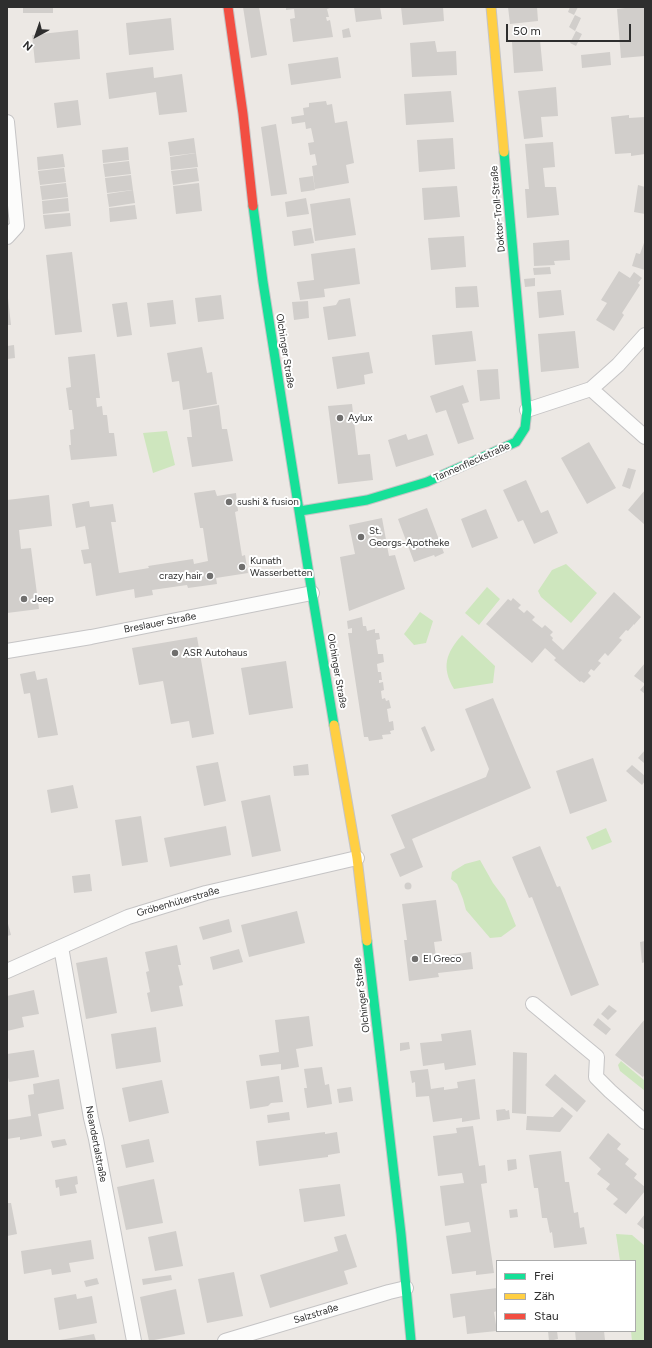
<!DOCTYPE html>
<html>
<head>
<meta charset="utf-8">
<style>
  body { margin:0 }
  #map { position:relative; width:652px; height:1348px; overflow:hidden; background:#ece8e4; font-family:Figtree,sans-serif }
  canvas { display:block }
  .frame { position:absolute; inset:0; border:8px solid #2e2e2e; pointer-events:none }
  .legend { position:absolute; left:496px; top:1260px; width:140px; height:72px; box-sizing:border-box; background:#fff; border:1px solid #ababab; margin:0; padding:5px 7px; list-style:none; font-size:12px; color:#2e2e2e }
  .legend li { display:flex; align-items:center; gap:8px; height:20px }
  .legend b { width:20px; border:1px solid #ababab }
  .north { position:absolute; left:16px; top:16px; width:40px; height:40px; -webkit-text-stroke:3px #fff; paint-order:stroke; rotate:220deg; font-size:11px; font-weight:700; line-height:16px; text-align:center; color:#2e2e2e }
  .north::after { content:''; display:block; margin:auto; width:14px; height:18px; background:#2e2e2e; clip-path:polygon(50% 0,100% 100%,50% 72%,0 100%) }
  .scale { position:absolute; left:506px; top:24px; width:125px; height:18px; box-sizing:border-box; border:2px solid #2e2e2e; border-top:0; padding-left:5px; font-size:12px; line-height:14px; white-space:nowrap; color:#2e2e2e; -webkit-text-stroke:3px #fff; paint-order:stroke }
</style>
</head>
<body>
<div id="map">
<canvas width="652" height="1348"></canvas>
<div class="frame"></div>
<ul class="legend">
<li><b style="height:5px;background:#16e098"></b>Frei</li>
<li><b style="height:5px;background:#ffcf43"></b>Zäh</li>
<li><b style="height:5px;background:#f24e42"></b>Stau</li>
</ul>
<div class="north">N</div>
<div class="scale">50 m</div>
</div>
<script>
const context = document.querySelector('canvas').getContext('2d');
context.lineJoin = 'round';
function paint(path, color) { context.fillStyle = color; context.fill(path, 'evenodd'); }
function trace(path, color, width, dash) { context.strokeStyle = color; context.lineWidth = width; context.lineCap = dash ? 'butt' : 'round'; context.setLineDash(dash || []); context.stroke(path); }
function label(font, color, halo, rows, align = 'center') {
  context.font = font + ' Figtree,sans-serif'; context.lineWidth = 4; context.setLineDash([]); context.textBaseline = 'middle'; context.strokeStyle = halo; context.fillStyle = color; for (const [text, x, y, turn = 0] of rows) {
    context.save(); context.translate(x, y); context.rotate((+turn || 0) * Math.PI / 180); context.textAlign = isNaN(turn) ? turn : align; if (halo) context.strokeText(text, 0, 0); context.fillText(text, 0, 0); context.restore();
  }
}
paint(new Path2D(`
  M167 431 175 465 153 473 143 433Z
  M566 564 597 593 571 623 541 597 538 591 552 570Z
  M487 587 500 599 479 625 465 613Z
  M420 612 433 621 426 643 414 645 404 634Z
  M462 635 495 666 493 683 454 689C441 667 446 653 462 635Z
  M606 828 612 842 592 850 586 837Z
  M480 860 493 883 505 899 516 926 501 937 490 938 466 910 463 899 457 884 451 879 452 872 465 864Z
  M621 1061 645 1081V1091L620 1071 618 1065Z
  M616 1234 632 1235 645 1246V1341H632L631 1331H635V1261H620Z`), '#cee6be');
paint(new Path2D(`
  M23 7H53V13H23Z
  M243 7H259L267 55 251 58Z
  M286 7H333L327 9 329 17H326L327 21 330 20 333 37 293 42 290 19 295 18 294 9 286 10Z
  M354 7H380L382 19 356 22Z
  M401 7H443L444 21 403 25Z
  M508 7H537L538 21 510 24Z
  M570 7H578L574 15 568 12Z
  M633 7H645V56L621 58 617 9Z
  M575 15 581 18 575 31 569 27Z
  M171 18 174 50 129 55 126 23Z
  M349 28 351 37 343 38 342 30Z
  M78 30 80 59 35 63 32 35Z
  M576 31 582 34 576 46 570 43Z
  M540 40 543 71 514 73 512 42Z
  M435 41 437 52 456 51 457 75 412 77 410 43Z
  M610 52 611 65 582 68 581 55Z
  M338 57 341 78 291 85 288 64Z
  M153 67 154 78 182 74 187 112 159 115 156 92 109 99 106 73Z
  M556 87 558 116 541 117 543 137 524 139 518 91Z
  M451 91 454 122 406 125 404 94Z
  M78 100 81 125 57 128 54 103Z
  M326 101 327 105 332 104 335 123 347 121 354 163 346 165 349 183 315 189 312 166 317 165 315 154 310 155 308 143 314 142 311 128 306 129 305 122 292 124 291 117 304 115 303 108 309 107V103Z
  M629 115V118L645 117V154L631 156V153L615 154 611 117Z
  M276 124 287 194 271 196 261 127Z
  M194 138 196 153 170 156 168 142Z
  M453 138 455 169 419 172 417 140Z
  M553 142 555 167 543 168 545 187H556L559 215 527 218 525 189H529L525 144Z
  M128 147 129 160 103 163 102 150Z
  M196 153 198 167 171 170 170 157Z
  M63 154 65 167 38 170 37 157Z
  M129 161 131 174 105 177 103 164Z
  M64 168 66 182 40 185 38 171Z
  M197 168 199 181 173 185 171 171Z
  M131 175 133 190 107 193 105 178Z
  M313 176 315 190 301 192 299 178Z
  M66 183 68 197 42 200 40 186Z
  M199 183 202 211 176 214 173 186Z
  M638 185 645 187V214L634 212Z
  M457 186 460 217 424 220 422 188Z
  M133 190 135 203 109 207 107 194Z
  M68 198 69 211 43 214 42 201Z
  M306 198 309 214 287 217 285 202Z
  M350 198 356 235 315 241 310 204Z
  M135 205 137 219 110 222 109 208Z
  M70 213 71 226 45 229 43 215Z
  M311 228 314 243 294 246 292 231Z
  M464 236 466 267 431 270 428 238Z
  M569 240 570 260 554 261 555 265 534 266 533 243Z
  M645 240V270L632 266 636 253 640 254Z
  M355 248 360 284 324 289 325 297 300 300 297 282 314 280 311 254Z
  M72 252 82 332 55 335 46 255Z
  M550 267 551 274 534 275 533 268Z
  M619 271 630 278 634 272 642 278 638 283 640 285 622 313 624 315 614 331 596 320 607 303 601 300Z
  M535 278V286L525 287 524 279Z
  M477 286 479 307 456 308 455 287Z
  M561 290 564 315 539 318 537 292Z
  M221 295 224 319 198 322 195 298Z
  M7 298H8L11 325H7Z
  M350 298 356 336 328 340 323 307 336 305 339 300Z
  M173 300 176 324 150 327 147 303Z
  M308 301 309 318 294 320 292 302Z
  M127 302 132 335 117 337 112 304Z
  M472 331 476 361 435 365 432 335Z
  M575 331 579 368 541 372 538 334Z
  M14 345 15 358 7 359V346Z
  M202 347 207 373 212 372 217 404 183 410 179 381 172 382 167 353Z
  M369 352 373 373 364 375 365 384 337 389 332 357Z
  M95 354 100 398H96L97 407 102 406 103 415H107L109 433H114L117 456 71 460 69 445H71L70 430 74 429 72 410H69L66 388 71 387 68 357Z
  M498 369 500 399 480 401 477 370Z
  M463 385 469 402 462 404 474 439 458 444 446 410 436 413 430 396Z
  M352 404 358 455 370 454 373 480 338 484 328 406Z
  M219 405 222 429H227L233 461 192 467 187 437H192L189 410Z
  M406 434 408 440 427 434 434 455 396 467 388 440Z
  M589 442 616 488 587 504 561 458Z
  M628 468 636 470 630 489 622 486Z
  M526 480 541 513 548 510 558 533 534 544 523 520 518 522 503 490Z
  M215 490 217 496 236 493 238 511 235 512 242 556 245 555 248 573 216 578 217 584 188 588 187 585 152 590 153 595 135 598 134 589 96 596 91 563 84 564 81 550 89 549 85 526 76 528 72 504 89 501 90 507 113 504 116 522H111L119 573 149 568 148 566 193 559 194 564 208 561 203 528H200L194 493Z
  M645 490V525L628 510Z
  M49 495 52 526 19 530 21 549 31 548 39 609 7 613V500Z
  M427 508 444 553 435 557 434 555 414 562 398 519Z
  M486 509 498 538 472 548 461 519Z
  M382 518 389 556 395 555 405 589 349 611 340 557 355 554 349 525Z
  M614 592 641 617 634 625V624L628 631 626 630 619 638 622 640 608 656 605 653 598 661 601 663 594 671 591 669 588 673 591 676 584 683 581 681 580 682 554 660 556 658 545 648 532 663 486 624 508 599 511 601 513 598 521 605 518 608 524 613 527 610 535 617 532 620 542 628 545 625 553 632 550 635 553 638 552 640 563 650Z
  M362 617 363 626H366L367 631 375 629V633H379L380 639 376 640 378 654H383L384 662 377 664 378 672H381L382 680H379V683L383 682 384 690 381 691 382 699 385 698 386 701 389 700 391 708 387 709 389 722 393 721 394 730 390 731 391 734 382 735 383 739 369 741 368 737H364L348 633H352V628L348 629 347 621Z
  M197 637 214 734 192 738 189 721 171 724 163 681 139 685 132 648Z
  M286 661 293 708 249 715 241 668Z
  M645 663V694L640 690 645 684 634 676Z
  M35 671 37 680 47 678 58 735 38 738 30 693 24 694 20 674Z
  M493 698 531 788 412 839 423 867 400 877 390 854 405 848 391 815 486 777 489 769 465 709Z
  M425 726 435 750 431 752 421 728Z
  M645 750V762L644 763 638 758Z
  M593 758 607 801 570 814 556 771Z
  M218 762 226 801 204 806 196 766Z
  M308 764 309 775 294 776 293 766Z
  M632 765 645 776V781L642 785 626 771Z
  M73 785 78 808 51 813 47 790Z
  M270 795 281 851 252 857 241 801Z
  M141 816 148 862 122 866 115 820Z
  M226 826 231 855 170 867 164 838Z
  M540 846 557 887 560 886 599 985 571 996 532 897 529 898 512 857Z
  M90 874 92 891 74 893 72 876Z
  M404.5 886a3.5 3.5 0 1 1 7 0a3.5 3.5 0 1 1-7 0Z
  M436 900 442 941 434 942 436 957 471 952 473 969 438 973 439 977 409 981 404 940H407L402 904Z
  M297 911 305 943 249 957 241 925Z
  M229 919 232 932 203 940 199 927Z
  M7 920 11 935 7 936Z
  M645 941V962L642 963 640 942Z
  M177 945 181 965H178L183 985 179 986 183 1006 151 1012 147 993 150 992 146 972 149 971 145 952Z
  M239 949 243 962 213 970 210 957Z
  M107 957 117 1013 86 1019 76 963Z
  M34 990 39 1014 22 1017 24 1027 7 1031V996Z
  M609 1005 617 1011 608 1020 601 1014Z
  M309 1016 313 1046 296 1049 299 1067 281 1070V1064L261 1066 259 1055 279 1052 275 1020Z
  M598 1018 611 1029 606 1035 593 1025Z
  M645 1019V1074L643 1077 615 1055Z
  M156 1027 161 1062 116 1069 111 1034Z
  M471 1030 476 1065 445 1070 444 1063 423 1066 420 1043 442 1041 441 1034Z
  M409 1042 410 1049 400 1051V1043Z
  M34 1050 39 1077 9 1082 7 1073V1054Z
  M513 1052 527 1053 526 1114 512 1113Z
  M322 1067 325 1085 329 1084 332 1104 307 1108 304 1088H307L304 1069Z
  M428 1069 431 1089 444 1087V1090L458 1088 457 1082 475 1079 480 1119 462 1122V1118L433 1122 429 1096 416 1097 415 1082 412 1083 410 1071Z
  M555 1074 586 1101 577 1112 545 1085Z
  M279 1076 283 1102 271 1103 268 1106 250 1109 246 1081Z
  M59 1079 64 1109 38 1114 42 1136 20 1140V1137L7 1139V1120L31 1116 28 1095 34 1094 33 1084Z
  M162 1080 169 1113 129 1122 122 1088Z
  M351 1087 353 1101 339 1103 337 1089Z
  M562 1107 573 1116 560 1132 526 1130 527 1116 553 1117Z
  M505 1109 506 1111 509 1110 510 1119 497 1121 496 1110Z
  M289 1112 290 1120 268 1123 267 1115Z
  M473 1126 479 1166 485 1165 487 1183 481 1184 494 1273 476 1275V1271L452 1274 446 1236 471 1232 469 1222 445 1226 440 1186 464 1183 462 1173 438 1176 433 1136 457 1133 456 1128Z
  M325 1132V1134L337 1132 340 1153 328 1155V1157L259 1166 256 1141Z
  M608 1133 621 1144 617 1149 629 1159 625 1164 637 1174 634 1178 645 1187V1191L626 1214 613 1204 618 1199 606 1189 610 1184 597 1174 601 1169 589 1158Z
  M65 1139 67 1145 53 1148 51 1141Z
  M149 1139 154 1162 126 1168 121 1145Z
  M561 1151 565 1182H569L574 1213 578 1212 580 1228 584 1227 587 1244 554 1248 552 1232 550 1233 547 1218H542L538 1188H534L529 1155Z
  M516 1159 517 1169 508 1171 507 1160Z
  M77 1176 78 1184 75 1185 77 1193 60 1196 59 1187 56 1188 55 1180Z
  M154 1179 163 1223 126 1230 117 1187Z
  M340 1184 345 1216 304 1222 299 1189Z
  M7 1203H11L17 1234 7 1236Z
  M517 1209 518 1217 510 1218 509 1210Z
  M645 1214V1230L637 1224Z
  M176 1231 183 1266 155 1271 148 1237Z
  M346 1234 357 1267 344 1271 348 1284 270 1308 260 1275 338 1251 334 1237Z
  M91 1240 94 1259 69 1263 71 1272 52 1275 51 1269 24 1274 21 1251Z
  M234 1272 243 1316 207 1323 198 1279Z
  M171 1275 172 1280 143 1285 142 1279Z
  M97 1278 99 1284 86 1287 84 1281Z
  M497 1288V1311L494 1312 497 1331 467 1334 465 1316 453 1318 450 1294Z
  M176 1289 185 1334 149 1341 140 1297Z
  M76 1294 77 1299 92 1296 97 1323 59 1330 54 1298Z
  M548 1331H557L558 1339 549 1341Z
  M575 1331H604L605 1340 576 1341Z
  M94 1334 96 1341H60V1340Z`), '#d1cecb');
const street = new Path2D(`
  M7 122 17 226 7 237
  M591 389 645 437
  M527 410 591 389 618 365 645 335
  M7 651 91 637 312 593
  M61 947 91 1118 96 1139 134 1341
  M7 971 128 917 206 893 357 858
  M533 1004 597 1057 596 1077 610 1091 645 1122
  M225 1341 389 1292 406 1288`);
const fast = new Path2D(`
  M253 206 263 282 312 593 334 725
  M300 511 367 500 427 482 516 442 525 428 527 410 504 152
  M367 941 401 1234 411 1341`);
const slow = new Path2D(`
  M491 7 504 152
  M334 725 357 858 367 941`);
const jam = new Path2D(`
  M228 7 243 114 253 206`);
trace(street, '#c5c4c5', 16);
trace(fast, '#c5c4c5', 11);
trace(slow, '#c5c4c5', 11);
trace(jam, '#c5c4c5', 11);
trace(street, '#fcfcfb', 14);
trace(fast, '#16e098', 9);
trace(slow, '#ffcf43', 9);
trace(jam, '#f24e42', 9);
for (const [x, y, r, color] of [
  [340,418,4,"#706f6e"],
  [229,502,4,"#706f6e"],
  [361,537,4,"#706f6e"],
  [242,567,4,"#706f6e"],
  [210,576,4,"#706f6e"],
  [24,599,4,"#706f6e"],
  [175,653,4,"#706f6e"],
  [415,959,4,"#706f6e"]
]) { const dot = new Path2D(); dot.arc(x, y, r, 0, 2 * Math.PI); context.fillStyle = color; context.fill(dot); trace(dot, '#fff', 1.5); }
label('10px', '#2e2e2e', '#fff', [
  ["Doktor-Troll-Straße",498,209,-95],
  ["Olchinger Straße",285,351,81],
  ["Tannenfleckstraße",472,462,-24],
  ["Breslauer Straße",160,623,-11],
  ["Olchinger Straße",337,671,80],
  ["Gröbenhüterstraße",178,902,-16],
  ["Olchinger Straße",362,995,-97],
  ["Neandertalstraße",96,1144,79],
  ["Salzstraße",316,1314,-17]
]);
label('10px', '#2e2e2e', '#fff', [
  ["Aylux",348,418],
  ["sushi & fusion",237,502],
  ["St.",369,531],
  ["Georgs-Apotheke",369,543],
  ["Kunath",250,561],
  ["Wasserbetten",250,573],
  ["crazy hair",202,576,"right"],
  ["Jeep",32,599],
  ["ASR Autohaus",183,653],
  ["El Greco",423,959]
], 'left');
</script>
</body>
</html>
